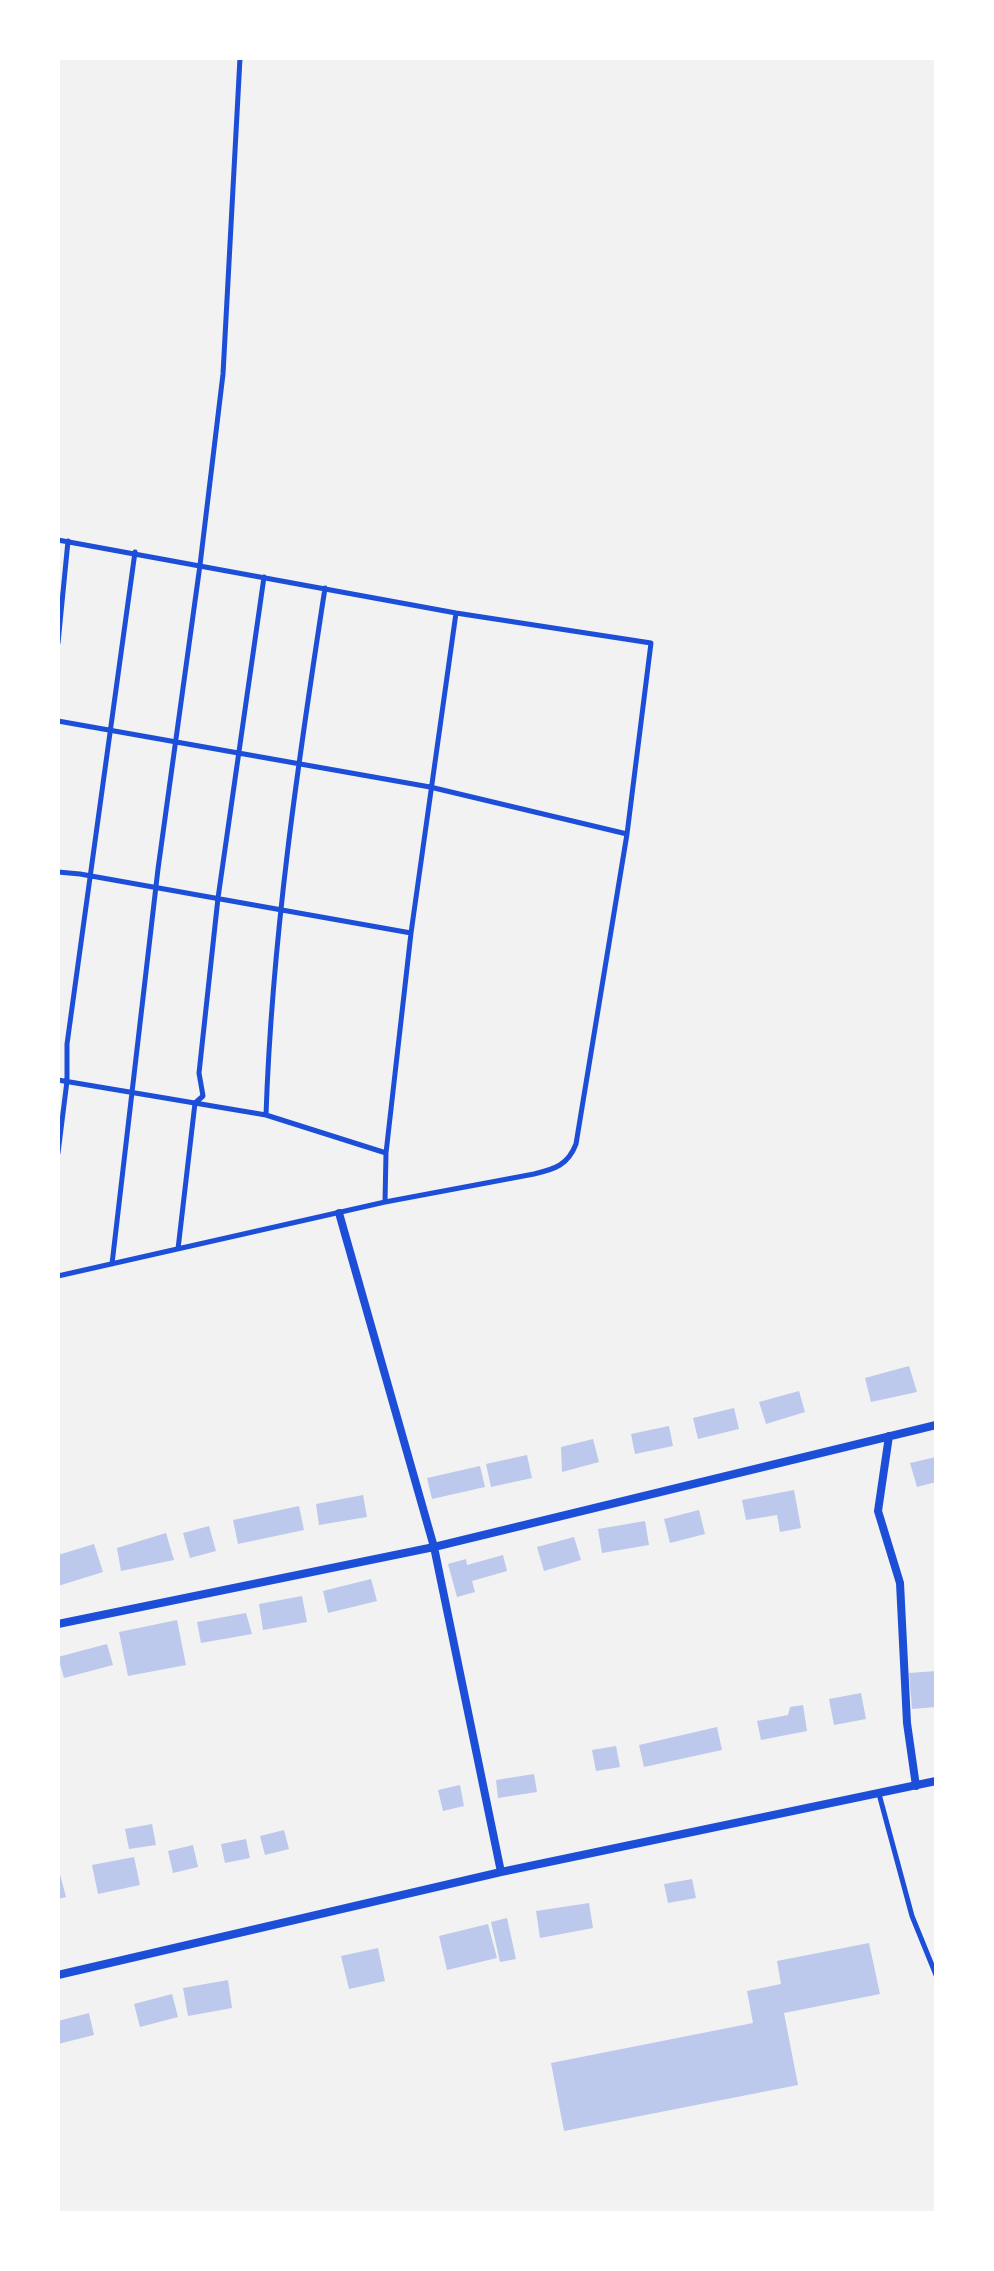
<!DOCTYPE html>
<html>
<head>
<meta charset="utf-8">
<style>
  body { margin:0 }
  #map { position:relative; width:994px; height:2271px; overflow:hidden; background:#f2f2f2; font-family:Lato,sans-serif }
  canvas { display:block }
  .frame { position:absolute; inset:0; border:60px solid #fff; pointer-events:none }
</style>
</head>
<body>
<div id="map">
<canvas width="994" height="2271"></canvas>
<div class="frame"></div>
</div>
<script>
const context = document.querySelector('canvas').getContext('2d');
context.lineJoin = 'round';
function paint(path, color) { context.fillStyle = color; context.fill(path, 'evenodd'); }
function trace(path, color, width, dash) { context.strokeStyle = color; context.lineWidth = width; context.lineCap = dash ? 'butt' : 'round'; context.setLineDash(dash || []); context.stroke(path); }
paint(new Path2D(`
  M909 1366 917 1392 871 1402 865 1378Z
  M799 1391 805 1412 766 1424 759 1402Z
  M734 1408 739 1429 698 1439 693 1418Z
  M669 1426 673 1446 635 1454 631 1434Z
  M593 1439 599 1462 562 1472 561 1447Z
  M527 1455 532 1478 491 1487 486 1464Z
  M936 1457V1482L917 1487 910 1463Z
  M480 1466 485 1487 432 1499 427 1478Z
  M794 1490 801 1528 780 1532 777 1515 746 1520 742 1500Z
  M363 1495 367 1517 319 1525 316 1504Z
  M299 1506 304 1530 238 1544 233 1520Z
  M699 1510 705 1534 670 1543 664 1519Z
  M645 1521 649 1545 602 1553 598 1529Z
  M209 1526 216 1551 190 1558 183 1533Z
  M166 1533 174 1560 121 1571 117 1548Z
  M574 1537 581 1560 544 1571 537 1547Z
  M94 1544 103 1572 58 1586V1555Z
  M503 1555 507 1571 472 1581 475 1592 457 1597 448 1564 466 1559 467 1565Z
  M371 1579 377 1601 328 1613 323 1591Z
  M302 1596 307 1622 263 1630 259 1604Z
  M246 1613 252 1634 201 1643 197 1622Z
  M177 1620 186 1665 128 1676 119 1632Z
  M107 1644 113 1665 64 1678 58 1657Z
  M936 1671V1707L912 1709 909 1673Z
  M861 1693 866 1719 834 1725 829 1699Z
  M803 1705 807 1731 761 1740 757 1721 788 1715 790 1707Z
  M717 1727 722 1750 644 1767 639 1745Z
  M616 1746 620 1767 596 1771 592 1750Z
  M534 1774 537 1792 498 1798 496 1780Z
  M460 1785 464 1806 443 1811 438 1790Z
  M152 1824 156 1845 129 1849 125 1829Z
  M284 1830 289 1849 265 1855 260 1836Z
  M246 1839 250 1858 225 1863 221 1844Z
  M193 1845 198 1867 173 1873 168 1851Z
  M134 1857 140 1885 98 1894 92 1865Z
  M58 1867 66 1897 58 1899Z
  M692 1879 696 1898 668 1903 664 1884Z
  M589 1903 593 1928 540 1938 536 1911Z
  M507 1918 516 1959 500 1962 491 1922Z
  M488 1924 497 1958 447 1970 439 1936Z
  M869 1943 880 1994 784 2013 798 2085 564 2131 551 2063 753 2023 747 1991 781 1984 777 1961Z
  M378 1948 385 1981 349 1989 341 1956Z
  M228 1980 232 2008 188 2016 183 1988Z
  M172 1994 178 2017 140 2027 134 2004Z
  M89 2013 94 2035 58 2044V2021Z`), '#bdc9ec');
trace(new Path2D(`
  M58 540 456 613 651 643 627 834 576 1144C568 1165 555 1169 534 1174L385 1202 58 1276
  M58 643 68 541
  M58 721 430 787 627 834
  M58 872 80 874 411 933
  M58 1080 266 1115 386 1153
  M266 1115C272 938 298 763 325 588
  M58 1153 67 1081V1044L135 552
  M385 1202 386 1153 411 933 456 613
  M178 1249 195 1103 203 1096 199 1073 218 898 264 577
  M112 1264 158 869 200 565 223 374 240 58
  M879 1794 912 1916 936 1975`), '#1d4ed8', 5);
trace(new Path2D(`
  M339 1213 434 1547 501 1872
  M889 1436 878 1511 900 1583 907 1723 916 1786
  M58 1624 434 1547 936 1425
  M58 1975 501 1872 936 1781`), '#1d4ed8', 8);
</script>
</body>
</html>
